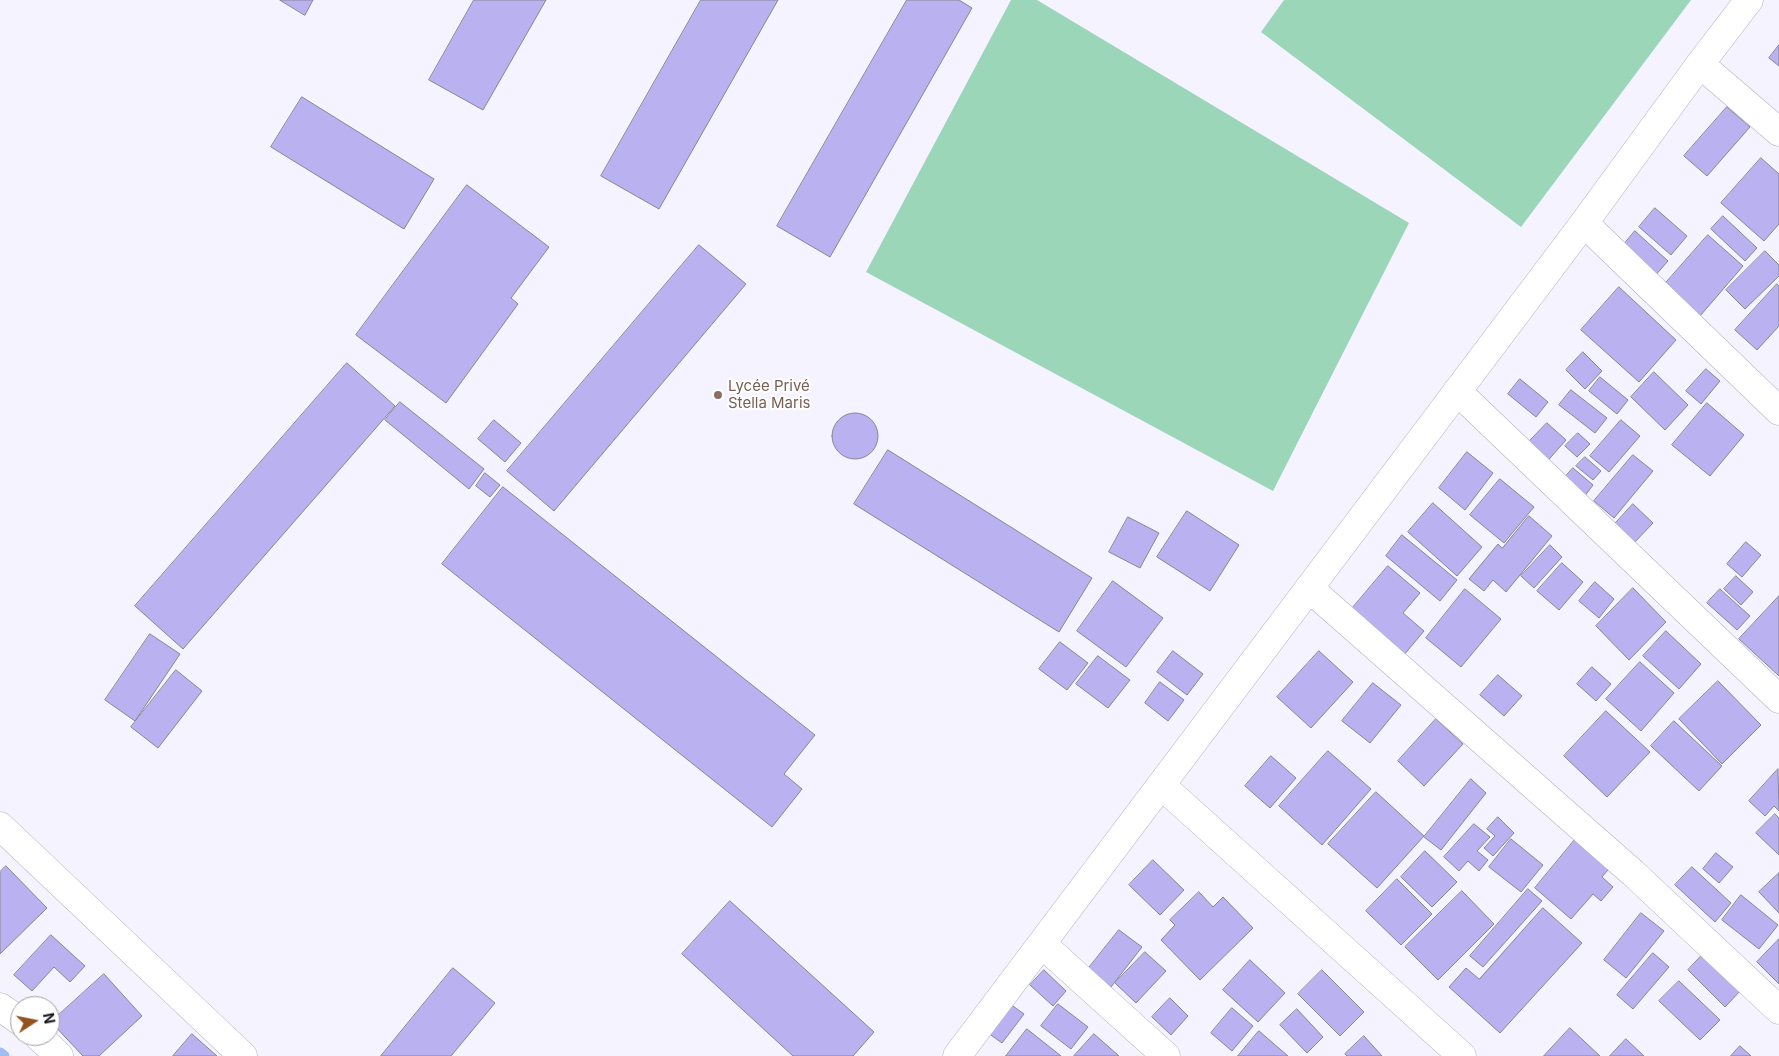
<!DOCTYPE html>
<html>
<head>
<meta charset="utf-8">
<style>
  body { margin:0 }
  #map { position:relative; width:1779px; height:1056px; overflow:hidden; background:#f4f3ff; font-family:Inter,sans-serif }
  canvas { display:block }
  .north { position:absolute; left:10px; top:996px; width:50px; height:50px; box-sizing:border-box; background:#fff; border:1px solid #a1a1a3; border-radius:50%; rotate:79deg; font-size:14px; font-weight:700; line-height:20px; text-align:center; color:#15141a }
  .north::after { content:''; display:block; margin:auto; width:18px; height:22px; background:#955221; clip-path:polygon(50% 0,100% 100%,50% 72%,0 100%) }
</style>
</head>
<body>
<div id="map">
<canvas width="1779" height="1056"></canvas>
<div class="north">N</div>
</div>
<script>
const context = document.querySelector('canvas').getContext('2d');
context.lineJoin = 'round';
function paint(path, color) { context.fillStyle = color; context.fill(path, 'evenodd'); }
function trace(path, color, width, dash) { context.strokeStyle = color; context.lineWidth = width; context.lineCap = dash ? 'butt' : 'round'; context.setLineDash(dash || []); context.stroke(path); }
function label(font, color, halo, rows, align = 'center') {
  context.font = font + ' Inter,sans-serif'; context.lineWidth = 4; context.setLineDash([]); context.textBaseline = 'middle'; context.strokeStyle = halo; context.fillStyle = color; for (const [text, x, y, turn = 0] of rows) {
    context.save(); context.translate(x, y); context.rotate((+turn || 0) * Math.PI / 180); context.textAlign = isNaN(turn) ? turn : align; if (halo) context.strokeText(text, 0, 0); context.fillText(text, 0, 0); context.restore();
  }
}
paint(new Path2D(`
  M1011 0H1037L1409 223 1273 491 866 272Z
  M1284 0H1691L1521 227 1261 32Z`), '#9cd6b8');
trace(new Path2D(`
  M0 1053 4 1056`), '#9fbcf5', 11);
const building = new Path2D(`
  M280 0H313L305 15Z
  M474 0H546L483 110 429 80Z
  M701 0H778L659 209 601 176Z
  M907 0H959L972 8 830 257 777 226Z
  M1779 45V66L1769 58Z
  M302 97 434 179 404 229 271 147Z
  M1727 107 1750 127 1707 176 1684 156Z
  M1761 158 1779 174V224L1764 241 1721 203Z
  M467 185 549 247 511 298 518 304 446 403 356 335Z
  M1655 208 1687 236 1671 255 1639 227Z
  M1723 216 1757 248 1745 261 1711 229Z
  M1635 231 1668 261 1654 277 1621 248Z
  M1708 235 1743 266 1700 316 1664 285Z
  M699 245 746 284 554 511 507 471Z
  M1765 251 1779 265V276L1745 309 1726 290Z
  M1777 284 1779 286V326L1757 350 1735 330Z
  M1619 287 1676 340 1639 382 1581 330Z
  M1583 352 1602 371 1585 389 1566 370Z
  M347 363 395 406 183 649 135 606Z
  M1706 369 1720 381 1701 404 1686 391Z
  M1654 372 1688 405 1665 430 1631 397Z
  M1600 377 1628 400 1617 414 1589 391Z
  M1520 379 1548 402 1536 417 1508 394Z
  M1571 390 1607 418 1595 433 1559 405Z
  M400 402 484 469 469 489 385 420Z
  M1707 403 1744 435 1710 476 1672 445Z
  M832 436a23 23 0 1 1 46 0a23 23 0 1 1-46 0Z
  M494 420 521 443 505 462 478 439Z
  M1621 420 1640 436 1609 472 1590 456Z
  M1547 423 1566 440 1543 466 1523 448Z
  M1578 433 1590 444 1577 457 1565 446Z
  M888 450 1092 578 1059 632 854 504Z
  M1467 452 1493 473 1465 510 1439 488Z
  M1633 455 1653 471 1614 518 1594 501Z
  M1585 457 1601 471 1593 480 1576 466Z
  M1573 468 1593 485 1581 501 1560 483Z
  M485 473 500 485 490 497 476 486Z
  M1500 479 1534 507 1504 543 1470 515Z
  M503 487 815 735 784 774 802 789 772 827 442 564Z
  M1433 503 1482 547 1457 576 1408 532Z
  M1633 504 1653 523 1633 544 1613 526Z
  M1187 511 1239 545 1210 591 1157 557Z
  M1529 516 1552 536 1506 592 1493 580 1484 591 1469 579 1498 544 1502 548Z
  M1128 517 1159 533 1140 568 1109 552Z
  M1402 535 1457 580 1440 601 1386 556Z
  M1746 542 1761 555 1742 577 1727 564Z
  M1550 545 1562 557 1534 588 1521 576Z
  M1562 563 1583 582 1559 610 1537 591Z
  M1388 566 1420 593 1403 613 1424 631 1403 656 1350 611Z
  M1736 576 1753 592 1741 605 1724 589Z
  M1113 581 1163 618 1126 667 1077 631Z
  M1595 582 1614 599 1599 618 1579 601Z
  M1633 588 1666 622 1629 660 1596 626Z
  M1465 589 1501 619 1461 667 1426 638Z
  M1720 589 1750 616 1737 630 1707 603Z
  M1779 596V676L1739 639Z
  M1666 631 1701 664 1679 689 1643 656Z
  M150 634 180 654 135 721 105 700Z
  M1060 642 1088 663 1067 690 1039 669Z
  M1173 651 1203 674 1187 695 1157 672Z
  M1319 651 1353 682 1311 728 1277 697Z
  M1098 656 1130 680 1108 708 1076 684Z
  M1640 662 1674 693 1641 731 1606 699Z
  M1592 667 1611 684 1596 701 1577 684Z
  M176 670 202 691 158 748 131 727Z
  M1498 675 1522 696 1504 716 1480 695Z
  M1718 681 1761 725 1722 764 1679 719Z
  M1160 682 1184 700 1168 721 1145 703Z
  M1373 683 1401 705 1370 743 1342 721Z
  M1606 711 1650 752 1607 797 1564 756Z
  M1436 719 1463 744 1424 786 1398 761Z
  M1674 721 1722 766 1699 791 1651 746Z
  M1328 751 1371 789 1322 845 1279 806Z
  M1271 756 1296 778 1270 808 1245 786Z
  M1778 769 1779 811 1774 806 1765 816 1749 801Z
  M1471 779 1486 793 1441 850 1424 837Z
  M1376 792 1424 836 1377 888 1328 844Z
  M1775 814 1779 818V855L1756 833Z
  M1498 817 1514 833 1493 856 1484 848 1495 836 1487 829Z
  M1474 824 1490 837 1477 851 1488 860 1479 871 1468 861 1459 871 1444 857Z
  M1578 836 1612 865 1602 877 1613 887 1601 901 1593 894 1571 919 1535 888Z
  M1511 839 1543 865 1521 892 1489 867Z
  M1425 851 1457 882 1432 907 1401 877Z
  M1716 853 1733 867 1719 883 1703 869Z
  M1153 860 1184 890 1160 915 1129 885Z
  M6 866 47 908 0 954V872Z
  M1692 867 1731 903 1715 922 1675 885Z
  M1779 873V913L1759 892Z
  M1397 879 1432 914 1401 945 1366 911Z
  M1528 889 1542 901 1483 967 1470 956Z
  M1462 891 1494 924 1438 980 1405 947Z
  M1199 892 1213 907 1223 897 1253 928 1200 980 1161 940 1175 925 1170 920Z
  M1741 895 1778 925 1759 949 1722 920Z
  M730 901 874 1032 853 1056H793L682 954Z
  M1543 908 1582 943 1500 1033 1449 987 1466 968 1479 979Z
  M1641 913 1664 931 1626 978 1604 960Z
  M1119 930 1142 947 1111 987 1088 969Z
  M51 935 85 966 70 982 54 967 32 991 14 975Z
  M1779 939V984L1757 962Z
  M1145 952 1166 971 1136 1003 1115 983Z
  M1705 952 1742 989 1725 1007 1688 970Z
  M1653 953 1669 967 1633 1009 1617 995Z
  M1250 960 1285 993 1258 1022 1223 990Z
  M453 968 495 1003 451 1056H381Z
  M1044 970 1066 991 1053 1006 1030 985Z
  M1322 970 1364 1012 1340 1036 1298 994Z
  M104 974 142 1016 99 1056H83L51 1022Z
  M1679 981 1720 1020 1700 1040 1659 1001Z
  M1170 998 1188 1016 1171 1035 1152 1017Z
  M1006 1001 1024 1014 1002 1043 984 1030Z
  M1058 1004 1088 1027 1071 1049 1041 1026Z
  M1232 1008 1253 1026 1232 1051 1211 1033Z
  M1297 1009 1323 1037 1307 1053 1280 1025Z
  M1570 1028 1600 1056H1544Z
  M1027 1029 1061 1056H1006Z
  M1259 1031 1288 1056H1238Z
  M192 1034 217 1056H173Z
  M1094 1034 1119 1056H1074Z
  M1364 1036 1382 1056H1347L1345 1054Z
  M1626 1039 1644 1056H1610Z
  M1740 1046 1751 1056H1731Z`);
paint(building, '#bab2f0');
trace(building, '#868495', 1);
const street = new Path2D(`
  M1700 64 1779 132
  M1584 223 1779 411
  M1457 391 1779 699
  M1309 588 1633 873 1779 1010
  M1161 785 1462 1056
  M0 826 243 1056
  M1042 944 1166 1056
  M0 1007 20 1021
  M38 1036 59 1056
  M957 1056 1584 223 1700 64 1749 0`);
trace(street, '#b3b1c3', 29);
trace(street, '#fff', 28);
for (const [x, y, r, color] of [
  [718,395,5,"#8d6e63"]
]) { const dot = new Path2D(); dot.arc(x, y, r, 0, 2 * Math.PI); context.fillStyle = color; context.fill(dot); trace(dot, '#fff', 2); }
label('15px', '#785e54', '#fff', [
  ["Lycée Privé",728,386],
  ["Stella Maris",728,403]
], 'left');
</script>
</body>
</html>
